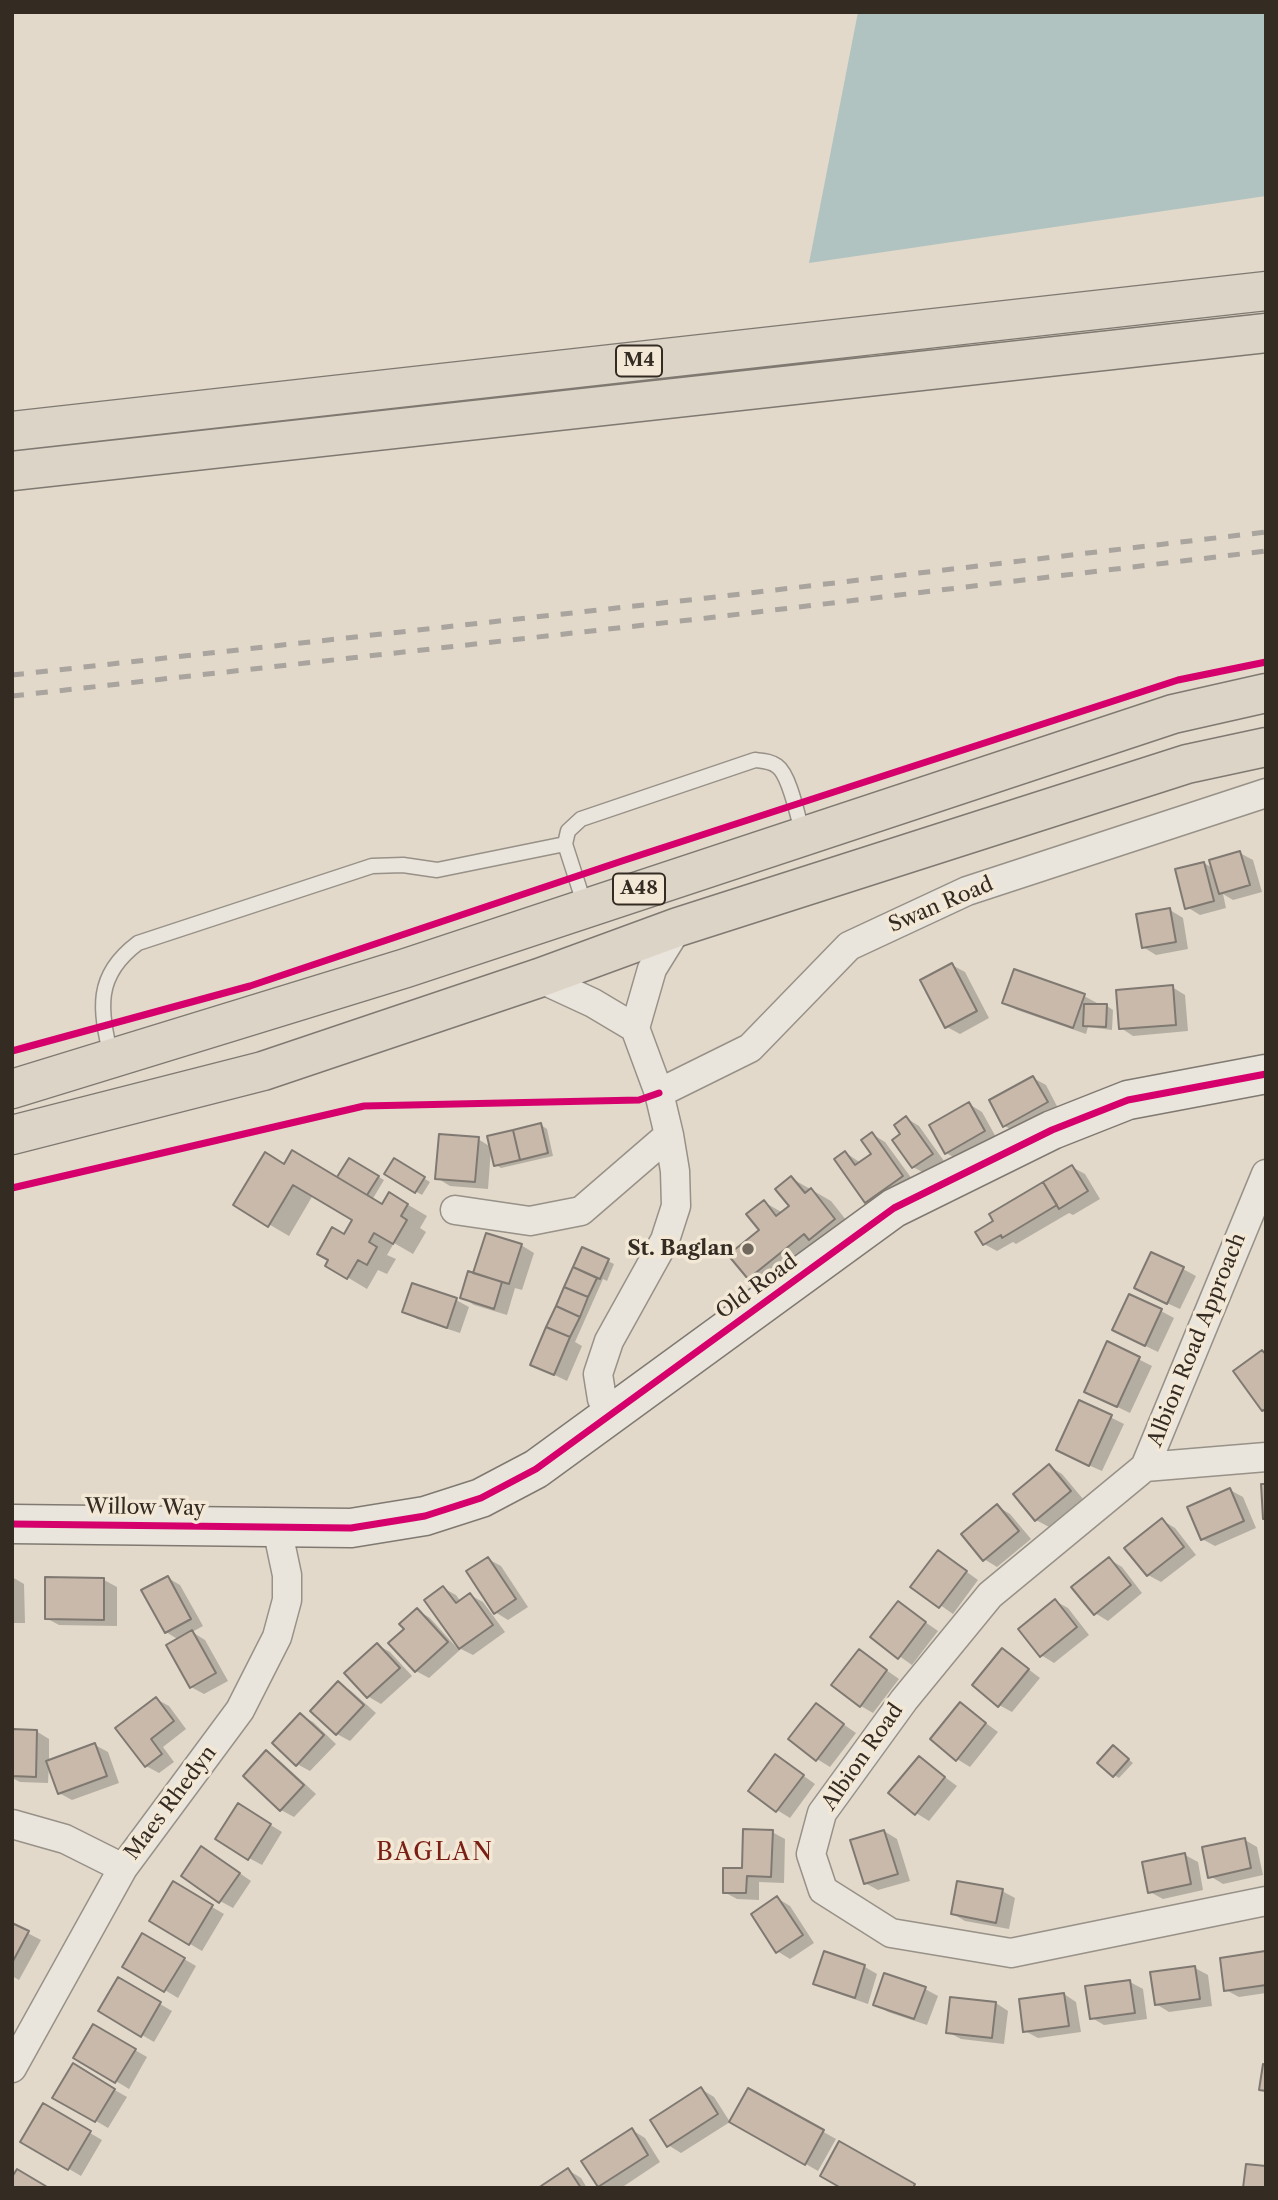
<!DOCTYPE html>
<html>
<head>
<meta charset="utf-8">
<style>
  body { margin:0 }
  #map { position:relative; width:1278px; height:2200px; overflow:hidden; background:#e2d9ca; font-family:"Libre Caslon Text",serif }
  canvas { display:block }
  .frame { position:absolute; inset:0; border:14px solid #342b23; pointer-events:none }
</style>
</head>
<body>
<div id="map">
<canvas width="1278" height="2200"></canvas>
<div class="frame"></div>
</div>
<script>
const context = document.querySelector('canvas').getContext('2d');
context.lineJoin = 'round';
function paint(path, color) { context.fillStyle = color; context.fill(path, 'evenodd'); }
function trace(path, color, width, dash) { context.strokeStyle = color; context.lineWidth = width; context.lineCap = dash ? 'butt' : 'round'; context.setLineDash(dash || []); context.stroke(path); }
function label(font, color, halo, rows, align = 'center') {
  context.font = font + ' "Libre Caslon Text",serif'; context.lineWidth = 7; context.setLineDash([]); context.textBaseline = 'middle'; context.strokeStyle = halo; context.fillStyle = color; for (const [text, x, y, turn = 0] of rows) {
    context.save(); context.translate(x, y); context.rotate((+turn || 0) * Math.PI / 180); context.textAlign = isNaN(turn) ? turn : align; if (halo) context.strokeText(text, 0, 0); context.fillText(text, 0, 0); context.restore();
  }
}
paint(new Path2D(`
  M858 12H1266V196L809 263Z`), '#b1c3c0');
paint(new Path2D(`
  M1240 853 1253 860 1262 892 1233 900 1223 894 1226 908 1200 915 1187 907 1204 863 1214 869Z
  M1170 910 1183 918 1188 949 1156 955 1143 947Z
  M952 965 965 972 989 1018 960 1034 947 1027Z
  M1172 987 1185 995 1188 1031 1133 1036 1121 1028Z
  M1084 996 1097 1003 1096 1006H1107L1113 1010 1112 1030 1088 1027 1086 1034 1017 1010 1004 1003Z
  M1033 1078 1046 1085 1059 1110 1017 1133 1005 1126Z
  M969 1104 982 1112 997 1139 959 1160 946 1153Z
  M906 1118 919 1126 944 1161 926 1174 913 1167 903 1135Z
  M541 1125 547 1129 553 1156 501 1168 496 1165 491 1149 488 1189 450 1186 437 1178 478 1139 491 1147Z
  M872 1134 885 1142 915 1183 879 1209 866 1201 846 1153 861 1163 873 1154Z
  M350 1160 384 1180 372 1200 383 1206 390 1194 427 1216 420 1228 426 1232 413 1254 394 1243 387 1255 396 1259 387 1274 378 1270 367 1289 327 1265 355 1219 313 1195 289 1236 236 1205 285 1166 338 1179Z
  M394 1160 430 1182 422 1195 386 1174Z
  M1072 1167 1085 1174 1100 1199 1073 1215 1069 1213 1016 1244 1013 1242 997 1251 984 1244Z
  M791 1178 831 1201 854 1230 768 1289 749 1278 762 1230 764 1202 783 1213 791 1206Z
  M521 1245 534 1253 522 1290 515 1288 507 1315 474 1305 462 1297 475 1275Z
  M583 1249 614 1264 607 1281 603 1279 575 1342 582 1346 567 1381 532 1364Z
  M1183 1269 1196 1276 1180 1309 1149 1295Z
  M456 1300 469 1307 460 1333 417 1319 404 1311Z
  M1161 1311 1174 1318 1158 1352 1127 1337Z
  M1108 1344 1152 1366 1130 1413 1099 1398Z
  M1080 1402 1124 1424 1102 1471 1070 1457Z
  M1049 1466 1062 1474 1083 1499 1049 1527 1036 1520Z
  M1230 1490 1243 1497 1256 1528 1215 1546 1202 1539Z
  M997 1506 1010 1514 1031 1539 997 1567 984 1559Z
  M1162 1520 1175 1528 1196 1555 1161 1582 1148 1575Z
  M939 1552 978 1580 953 1614 913 1586Z
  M488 1559 501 1566 528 1607 508 1620 495 1612Z
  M1109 1559 1122 1567 1142 1593 1108 1621 1095 1613Z
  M12 1577 24 1584 25 1623H12Z
  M168 1578 180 1585 203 1626 192 1632 205 1640 228 1681 204 1694 191 1687 179 1640 166 1632Z
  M104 1580 117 1587V1626L59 1625 46 1618Z
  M443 1588 456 1595 461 1602 470 1595 483 1602 505 1632 473 1655 461 1649 429 1678 416 1671 391 1643 406 1629 417 1610 430 1618 458 1649 460 1648Z
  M1055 1601 1068 1608 1089 1635 1054 1663 1041 1655Z
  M898 1603 938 1631 912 1665 872 1637Z
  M377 1645 390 1652 412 1676 381 1704 369 1697 347 1673Z
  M1003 1650 1040 1678 1012 1712 999 1705Z
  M859 1651 899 1679 873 1713 861 1706Z
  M338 1683 351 1691 376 1713 350 1741 337 1734 313 1711Z
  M156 1699 169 1706 186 1729 163 1747 174 1762 159 1773 146 1766Z
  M960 1704 998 1732 970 1767 957 1759Z
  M816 1705 856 1733 830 1767 817 1759Z
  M300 1715 313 1722 336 1744 310 1771 297 1764Z
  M12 1731H36L49 1739V1762L95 1745 108 1752 119 1783 72 1800 59 1793 49 1764 48 1783 20 1782 12 1778Z
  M1114 1747 1133 1763 1119 1778 1114 1775Z
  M267 1753 279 1760 316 1794 294 1817 281 1810 245 1776Z
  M776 1756 815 1784 790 1818 777 1810Z
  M919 1758 957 1786 929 1821 916 1813Z
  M251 1813 282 1832 262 1865 249 1858Z
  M884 1831 897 1839 910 1881 878 1890 865 1883Z
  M772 1832 785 1839 784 1883 759 1882V1900L737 1899 724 1892Z
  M1245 1840 1257 1847 1263 1875 1223 1884 1210 1876Z
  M1185 1855 1198 1862 1203 1890 1163 1899 1150 1892Z
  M215 1856 251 1881 233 1908 220 1901Z
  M173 1884 224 1914 202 1951 151 1921Z
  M1002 1891 1015 1898 1009 1929 965 1921 953 1914Z
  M777 1898 790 1906 814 1943 790 1959 777 1951Z
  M12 1925 41 1940 19 1980 12 1976Z
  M143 1935 196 1966 178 1998 125 1966Z
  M1264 1953 1266 1993 1239 1997 1226 1990Z
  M825 1954 865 1967 877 1974 868 2004 828 1990 815 1983Z
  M1195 1968 1208 1975 1212 2006 1169 2012 1156 2004Z
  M119 1980 172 2011 154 2042 101 2011Z
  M1130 1982 1143 1989 1147 2019 1104 2025 1092 2018Z
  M925 1989 938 1996 927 2025 888 2012 875 2004Z
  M1064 1994 1076 2002 1081 2032 1038 2038 1025 2031Z
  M996 2003 1008 2011 1004 2044 961 2039 948 2032Z
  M94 2026 147 2057 129 2089 76 2057Z
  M73 2066 127 2097 108 2128 55 2097Z
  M701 2089 714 2097 730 2122 681 2153 668 2145Z
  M749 2090 836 2139 818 2171 731 2121Z
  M44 2106 102 2140 81 2176 23 2142Z
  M632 2130 645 2138 660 2162 621 2188H602L599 2186Z
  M568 2170 581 2178 587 2188H541Z`), '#0003');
const building = new Path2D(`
  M1240 851 1250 885 1219 894 1209 860Z
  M1204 862 1214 901 1185 909 1175 869Z
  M1170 908 1176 942 1142 948 1136 914Z
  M952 963 977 1011 945 1028 920 980Z
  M1014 969 1085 994 1073 1028 1002 1003Z
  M1173 985 1176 1025 1119 1029 1116 990Z
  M1084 1004H1107L1106 1027 1083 1026Z
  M1033 1076 1048 1102 1003 1127 989 1100Z
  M969 1102 985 1131 945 1154 929 1125Z
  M906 1116 933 1154 912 1168 892 1140 900 1134 894 1125Z
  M541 1123 548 1153 520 1160 513 1130Z
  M513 1130 520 1160 494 1166 487 1136Z
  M872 1132 903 1176 865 1203 834 1159 845 1151 855 1165 871 1154 861 1140Z
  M439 1134 479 1137 475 1182 435 1179Z
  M292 1150 382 1204 389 1192 408 1204 401 1216 407 1220 393 1244 374 1233 369 1242 377 1247 367 1265 358 1260 347 1279 325 1266 328 1260 317 1254 332 1227 344 1234 352 1220 293 1185 268 1227 233 1205 265 1152 284 1164Z
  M349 1158 379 1176 367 1195 337 1177Z
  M394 1158 425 1177 415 1193 384 1174Z
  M1072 1165 1088 1191 1059 1209 1043 1182Z
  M791 1176 805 1193 811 1188 835 1219 809 1240 804 1234 748 1279 728 1255 759 1230 746 1214 764 1200 776 1216 789 1206 775 1189Z
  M1043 1182 1057 1205 1002 1238 1001 1235 983 1245 975 1232 993 1221 989 1214Z
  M486 1233 522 1244 509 1284 473 1273Z
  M582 1247 609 1259 600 1279 573 1267Z
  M1151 1252 1184 1267 1167 1304 1134 1288Z
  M573 1267 597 1278 588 1297 564 1287Z
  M468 1271 502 1282 494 1309 460 1298Z
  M412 1283 457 1298 447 1328 402 1312Z
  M564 1287 588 1297 580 1317 556 1306Z
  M1129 1294 1162 1309 1145 1346 1112 1330Z
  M556 1306 580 1317 570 1337 546 1327Z
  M546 1327 570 1337 554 1375 530 1365Z
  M1107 1341 1140 1357 1117 1407 1084 1392Z
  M1262 1350 1266 1355V1409L1262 1411 1233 1371Z
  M1079 1400 1112 1415 1089 1466 1056 1450Z
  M1049 1464 1071 1491 1035 1521 1013 1494Z
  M1261 1484H1266V1519H1263Z
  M1230 1488 1244 1521 1201 1540 1187 1507Z
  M997 1504 1019 1531 983 1561 961 1534Z
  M1162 1518 1184 1547 1147 1576 1124 1548Z
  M938 1550 967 1571 939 1608 910 1587Z
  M488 1557 516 1599 494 1614 466 1571Z
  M1109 1557 1131 1585 1094 1615 1071 1587Z
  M168 1576 191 1619 165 1633 141 1590Z
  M45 1577 104 1578V1620L45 1619Z
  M443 1586 456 1603 470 1593 493 1625 459 1649 424 1600Z
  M1055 1599 1077 1627 1040 1657 1018 1629Z
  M898 1601 926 1622 898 1659 870 1637Z
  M417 1608 448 1642 415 1672 388 1643 404 1629 399 1624Z
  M192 1630 216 1673 190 1688 166 1645Z
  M377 1643 400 1668 367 1698 344 1673Z
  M1002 1648 1029 1669 998 1707 972 1685Z
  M859 1649 887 1670 860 1707 831 1685Z
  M338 1681 364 1705 336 1735 310 1711Z
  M156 1697 174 1721 151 1739 162 1754 145 1767 115 1728Z
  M960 1702 986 1723 956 1761 930 1739Z
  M816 1703 844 1724 816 1761 788 1739Z
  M300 1713 324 1735 296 1766 272 1743Z
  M12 1729 37 1730 36 1777 12 1776Z
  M95 1743 107 1776 58 1794 46 1761Z
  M1113 1745 1129 1759 1113 1777 1097 1763Z
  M266 1750 304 1785 280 1811 243 1776Z
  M775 1754 804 1775 776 1812 748 1791Z
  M919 1756 945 1777 915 1815 888 1793Z
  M238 1803 271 1824 248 1860 215 1839Z
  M743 1829 773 1830 771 1877 747 1876 746 1893H723V1868H742Z
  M884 1830 898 1874 864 1884 850 1840Z
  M1245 1838 1251 1868 1208 1878 1202 1847Z
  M201 1846 240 1873 219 1903 181 1876Z
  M1185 1853 1191 1884 1148 1893 1142 1862Z
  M173 1881 213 1905 189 1945 149 1921Z
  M957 1881 1003 1889 996 1923 951 1914Z
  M777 1896 803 1935 776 1953 751 1914Z
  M12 1923 29 1931 12 1963Z
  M142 1933 185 1958 164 1992 122 1967Z
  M824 1951 865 1965 855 1998 813 1984Z
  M1265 1951 1266 1985 1224 1991 1220 1958Z
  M1195 1966 1200 1999 1155 2005 1150 1972Z
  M884 1973 926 1987 914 2019 873 2005Z
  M118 1977 161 2002 141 2037 98 2011Z
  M1130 1980 1135 2013 1090 2019 1085 1986Z
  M1064 1993 1069 2026 1023 2032 1019 1999Z
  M950 1997 996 2002 992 2038 946 2033Z
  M93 2024 136 2049 115 2083 73 2058Z
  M73 2063 115 2089 95 2122 52 2098Z
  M1263 2064 1266 2065V2091L1259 2090Z
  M701 2087 718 2114 667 2147 650 2120Z
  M748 2088 824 2130 805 2165 729 2122Z
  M43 2103 91 2131 68 2170 20 2142Z
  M632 2128 648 2155 598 2187 581 2161Z
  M839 2141 915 2184 913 2188H841L820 2176Z
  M1246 2164 1266 2166V2188H1243Z
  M568 2168 581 2188H538Z
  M17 2169 49 2188H12V2177Z`);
paint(building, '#c8b9ab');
trace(building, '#7f7971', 2);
const lane = new Path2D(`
  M585 906 565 844 568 831 581 819 755 760C763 761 770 761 777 766 790 775 798 818 803 835
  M111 1057C100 1009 94 976 138 943L372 866 403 865 437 870 565 844`);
const street = new Path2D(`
  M539 978 593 1003 635 1028
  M659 1093 750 1048 849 946 967 891 1266 793
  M455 1210 530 1221 581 1211 669 1135
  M611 1416 602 1399 598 1374 609 1341 665 1240 676 1206 675 1171 669 1135 659 1093 635 1028 652 969 678 927
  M1266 1457 1145 1467 990 1595 904 1700 822 1813 811 1854 823 1890 891 1933 1011 1953 1266 1901
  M1145 1467 1266 1174
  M12 1824 65 1839 123 1868
  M12 2068 123 1868 240 1710 277 1637 287 1600V1575L277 1528`);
const secondary = new Path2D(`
  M12 1524 351 1528 425 1516 481 1498 536 1469 894 1208 1052 1130 1128 1100 1266 1074`);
const primary = new Path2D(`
  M12 1089 406 968 1173 714 1266 693
  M12 1135 263 1071 539 978 678 927 1187 764 1266 747`);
const highway = new Path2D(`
  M12 431 1266 291
  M12 471 1266 333`);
trace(lane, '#979188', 17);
trace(street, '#979188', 31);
trace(secondary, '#7f7971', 41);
trace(primary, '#7f7971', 41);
trace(highway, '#7f7971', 41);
trace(new Path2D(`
  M12 1188 364 1106 632 1100`), '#a9a49e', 4.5, [2, 3.5]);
trace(lane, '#e9e4dc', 14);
trace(street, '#e9e4dc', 28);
trace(secondary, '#e9e4dc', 38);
trace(primary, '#dcd4c7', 38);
trace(highway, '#dcd4c7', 38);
trace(new Path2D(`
  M12 675 707 598 1266 532
  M12 696 707 618 1266 551`), '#a9a49e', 5, [12, 12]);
trace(new Path2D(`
  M12 1051 250 986 625 860 1178 680 1266 662
  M12 1188 364 1106 639 1100 659 1093
  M12 1524 351 1528 425 1516 481 1498 536 1469 894 1208 1052 1130 1128 1100 1266 1074`), '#d6006c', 7);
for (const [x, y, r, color] of [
  [748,1249,7,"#71685d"]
]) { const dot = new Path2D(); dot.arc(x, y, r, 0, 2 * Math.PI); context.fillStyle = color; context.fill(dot); trace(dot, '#f3e8d6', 2.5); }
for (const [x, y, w] of [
  [639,361,46],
  [639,889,52]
]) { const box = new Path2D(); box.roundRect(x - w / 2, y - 15.5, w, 31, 5); context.fillStyle = '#f3e8d6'; context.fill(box); trace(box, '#342b23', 2); }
label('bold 19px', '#342b23', null, [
  ["M4",639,361],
  ["A48",639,889]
]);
label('21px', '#342b23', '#f3e8d6', [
  ["Swan Road",941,905,-23],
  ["Old Road",757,1287,-36],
  ["Albion Road Approach",1197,1340,-68],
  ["Willow Way",145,1508,1],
  ["Albion Road",863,1757,-55],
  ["Maes Rhedyn",171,1803,-53]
]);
label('bold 21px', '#342b23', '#f3e8d6', [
  ["St. Baglan",734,1249]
], 'right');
context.letterSpacing = '2px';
label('24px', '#7a1f14', '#f3e8d6', [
  ["BAGLAN",435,1853]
]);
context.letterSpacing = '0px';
</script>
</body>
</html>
